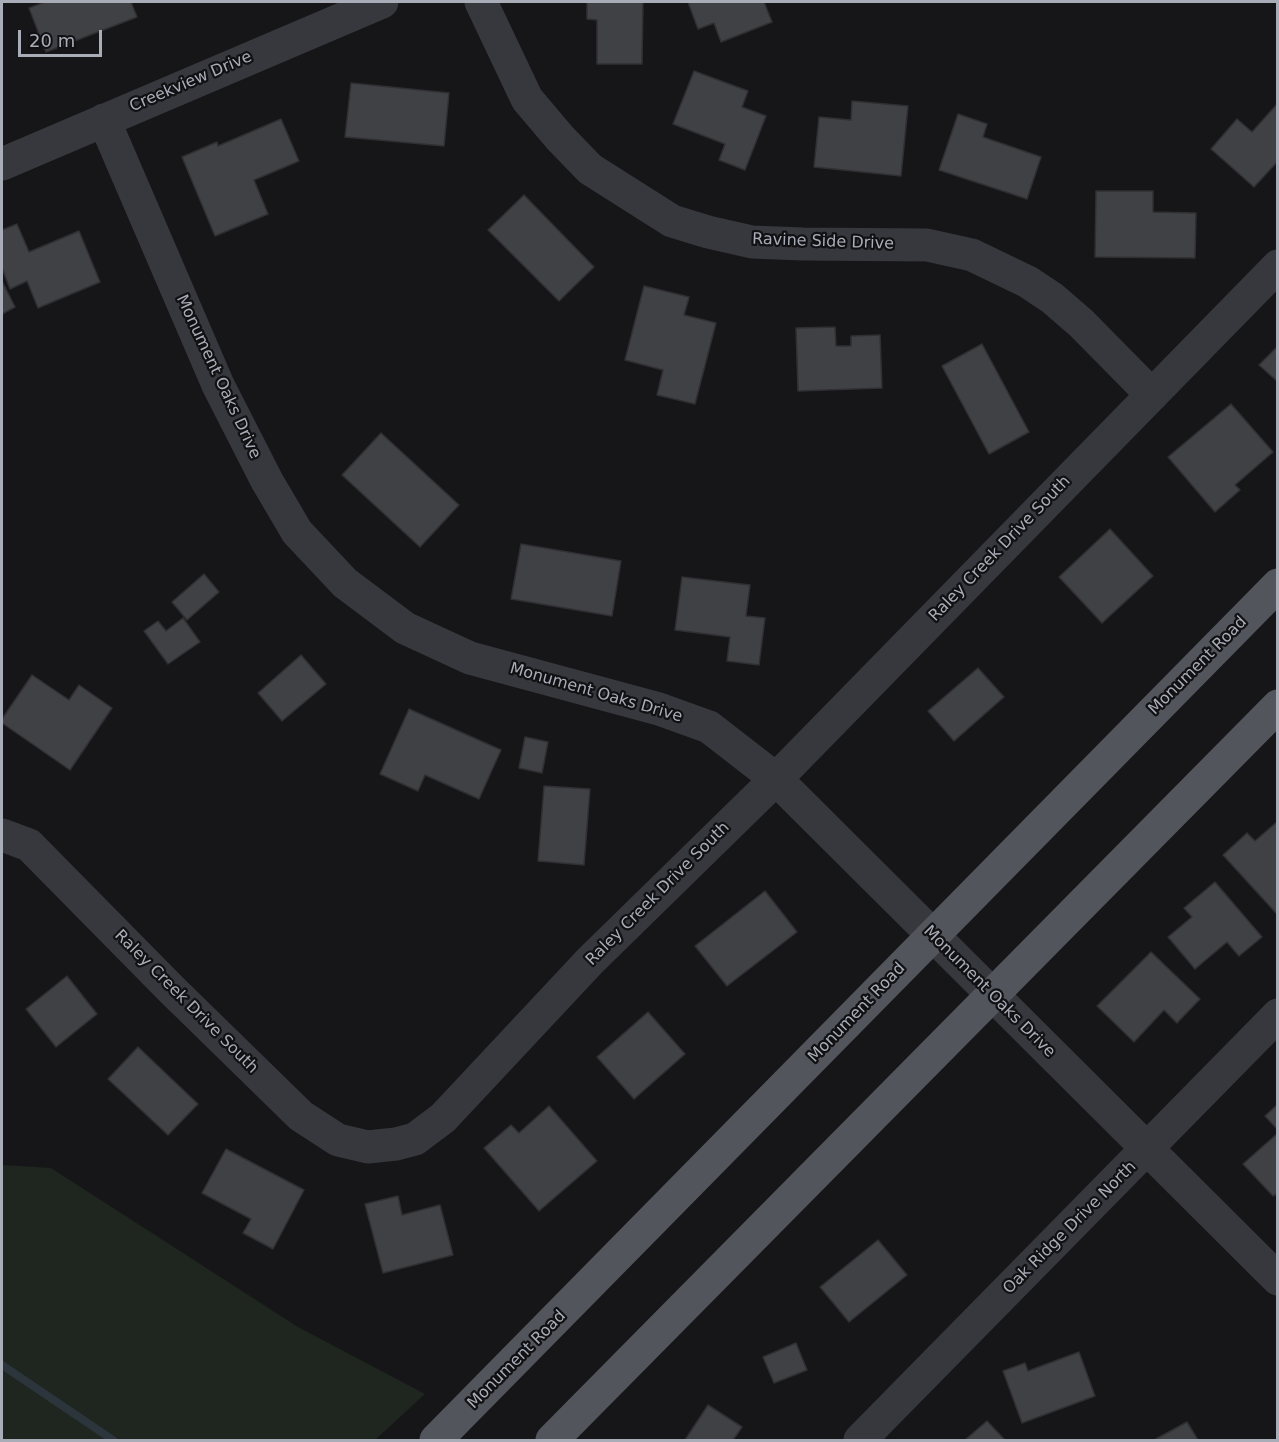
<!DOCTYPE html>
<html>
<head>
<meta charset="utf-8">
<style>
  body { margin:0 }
  #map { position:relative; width:1279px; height:1442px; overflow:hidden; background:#161618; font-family:"DejaVu Sans",sans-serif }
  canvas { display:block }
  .frame { position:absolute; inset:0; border:3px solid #a8adb8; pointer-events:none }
  .scale { position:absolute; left:18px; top:30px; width:84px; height:27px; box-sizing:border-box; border:3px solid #a8adb8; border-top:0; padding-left:8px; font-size:18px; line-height:21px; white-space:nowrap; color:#a8adb8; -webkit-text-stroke:4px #111113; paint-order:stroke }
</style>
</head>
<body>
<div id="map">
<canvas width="1279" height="1442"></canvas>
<div class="frame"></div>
<div class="scale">20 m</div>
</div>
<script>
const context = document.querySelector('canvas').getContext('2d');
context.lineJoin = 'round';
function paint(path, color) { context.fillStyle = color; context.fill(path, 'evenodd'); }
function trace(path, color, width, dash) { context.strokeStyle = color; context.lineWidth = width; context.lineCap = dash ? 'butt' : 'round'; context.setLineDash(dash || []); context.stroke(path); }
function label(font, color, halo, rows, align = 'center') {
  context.font = font + ' "DejaVu Sans",sans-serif'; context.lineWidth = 4.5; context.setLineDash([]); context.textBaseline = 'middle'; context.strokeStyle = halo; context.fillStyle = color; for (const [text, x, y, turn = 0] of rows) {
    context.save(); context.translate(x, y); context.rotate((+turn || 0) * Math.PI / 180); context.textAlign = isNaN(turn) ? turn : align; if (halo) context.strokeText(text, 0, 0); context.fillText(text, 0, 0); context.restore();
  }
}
paint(new Path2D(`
  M2 1165 51 1168 298 1327 425 1394 375 1440H2Z`), '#1e261f');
trace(new Path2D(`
  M2 1365 113 1440`), '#2c353c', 8);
const building = new Path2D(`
  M45 2H131L137 17 46 52 29 8Z
  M587 2H643L642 64H597V20L587 19Z
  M688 2H764L772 22 721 42 714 23 698 29Z
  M694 71 748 91 742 107 766 116 745 170 719 160 725 144 673 124Z
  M351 83 449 93 444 146 345 137Z
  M852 101 908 106 901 176 814 167 819 117 851 120Z
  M1278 103V161L1254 187 1211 149 1237 119 1252 132Z
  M958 114 987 124 983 137 1041 157 1027 199 939 170Z
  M281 119 299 161 254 180 268 214 215 236 182 157 217 142 218 146Z
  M1096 191H1153V212L1196 213 1195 258 1095 257Z
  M524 195 594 267 559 301 488 230Z
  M17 224 29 252 79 231 100 282 38 308 27 281 10 289 2 268V230Z
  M2 281 15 307 2 314Z
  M644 286 689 297 684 315 716 323 695 404 657 395 663 370 625 360Z
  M835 327 836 346H851V336L880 335 882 388 798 391 796 328Z
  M982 344 1029 432 989 454 942 366Z
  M1278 346V382L1259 365Z
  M1231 404 1273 452 1235 485 1240 490 1215 512 1168 457Z
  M381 433 459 505 420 547 342 475Z
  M1110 529 1153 576 1102 623 1059 577Z
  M521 544 621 561 612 616 511 599Z
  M204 574 219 592 187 620 172 602Z
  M682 577 750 585 746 616 765 618 759 665 727 661 730 637 675 630Z
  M183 618 200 642 168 664 144 631 158 621 166 631Z
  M301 655 326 684 282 721 258 693Z
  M978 668 1004 697 954 741 928 711Z
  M32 675 69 700 79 685 112 708 70 770 2 723V719Z
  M409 709 501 750 479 799 425 775 418 791 380 774Z
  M525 737 548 742 542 773 519 768Z
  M544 786 590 789 584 865 538 861Z
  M1278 821V911L1276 913 1223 855 1247 833 1255 841Z
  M1215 882 1262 937 1239 956 1227 942 1195 969 1168 937 1192 917 1184 908Z
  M765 891 797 932 727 986 695 946Z
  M1151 952 1200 999 1177 1023 1164 1010 1134 1042 1097 1006Z
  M67 976 97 1014 56 1047 26 1009Z
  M648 1012 685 1054 634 1099 597 1057Z
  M138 1047 198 1104 168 1135 108 1079Z
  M1278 1104V1130L1265 1116Z
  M549 1106 597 1161 539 1211 484 1148 511 1125 519 1133Z
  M1278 1133V1193L1273 1196 1243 1164Z
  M226 1149 304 1190 273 1249 243 1233 251 1219 202 1193Z
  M398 1196 402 1215 440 1205 453 1255 383 1273 365 1204Z
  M878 1240 907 1275 849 1322 820 1287Z
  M796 1343 807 1370 774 1383 763 1357Z
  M1079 1352 1095 1396 1022 1423 1003 1371 1025 1363 1028 1371Z
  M708 1405 742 1427 733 1440H685Z
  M987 1421 1005 1440H965Z
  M1187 1422 1198 1440H1154Z`);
paint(building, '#404145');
trace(building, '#303034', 1.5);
trace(new Path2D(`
  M481 2 527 99 560 138 590 169 672 221 708 232 752 242 803 244 927 245 972 255 1028 282 1052 298 1081 323 1152 395
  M104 120 218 385 267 481 297 532 345 583 405 628 470 658 659 709 709 727 776 779 1278 1279
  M2 164 382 2
  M2 835 29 845 171 989 301 1116 338 1140 368 1147 396 1144 415 1139 443 1118 590 961 776 779 1278 266
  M860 1440 1278 1015`), '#37383d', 33);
trace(new Path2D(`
  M436 1440 1278 585
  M552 1440 1278 706`), '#53555c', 33);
label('16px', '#a8adb8', '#111113', [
  ["Creekview Drive",191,82,-23],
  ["Ravine Side Drive",823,242,2],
  ["Monument Oaks Drive",218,377,65],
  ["Raley Creek Drive South",1000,549,-46],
  ["Monument Road",1198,666,-45],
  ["Monument Oaks Drive",596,693,16],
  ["Raley Creek Drive South",658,894,-45],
  ["Monument Oaks Drive",989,992,45],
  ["Raley Creek Drive South",186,1002,45],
  ["Monument Road",857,1013,-46],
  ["Oak Ridge Drive North",1070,1228,-45],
  ["Monument Road",517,1360,-45]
]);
</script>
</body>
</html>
